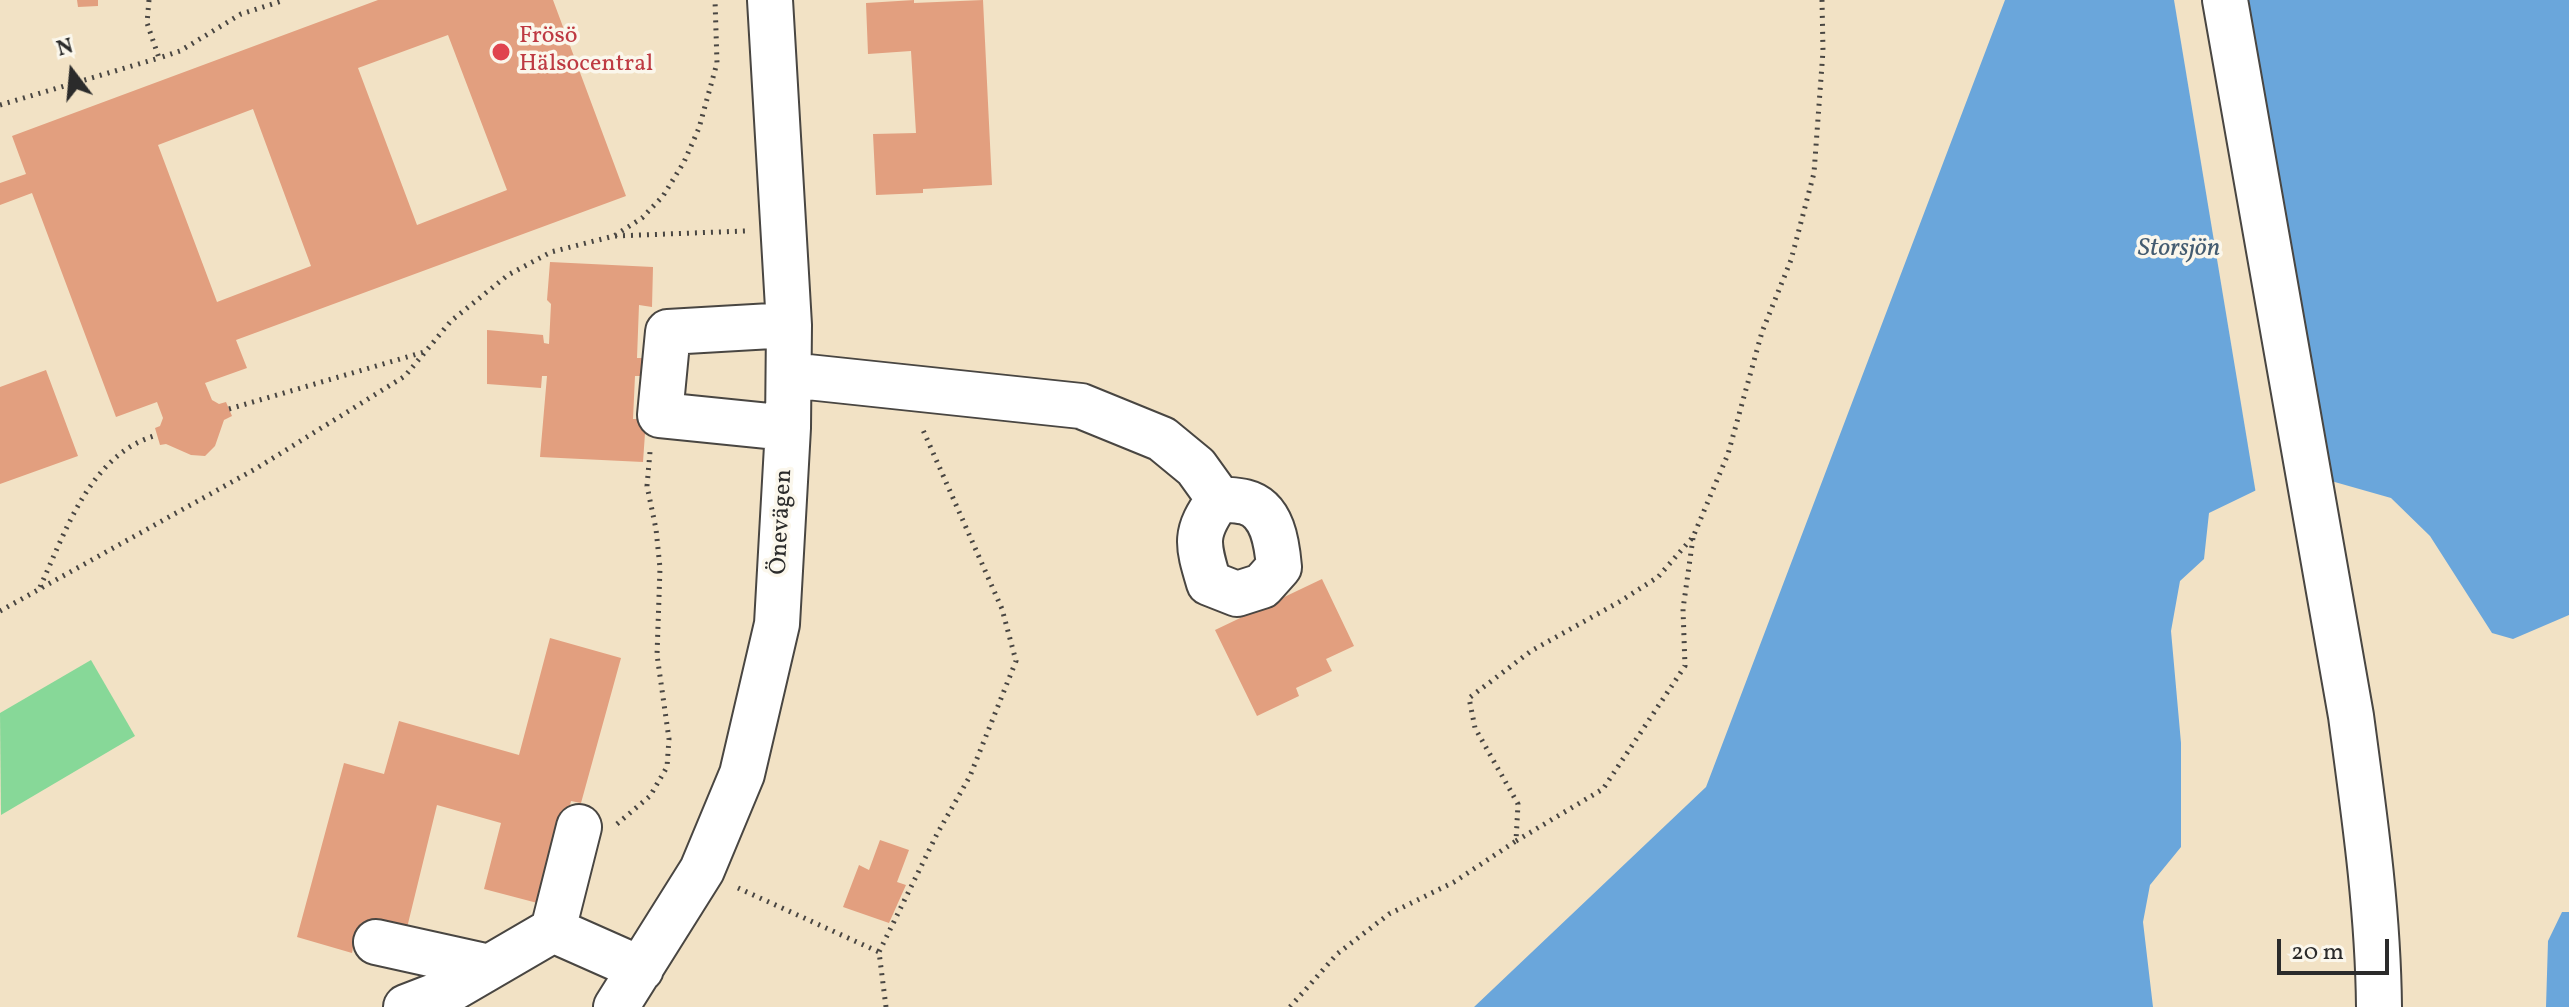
<!DOCTYPE html>
<html>
<head>
<meta charset="utf-8">
<style>
  body { margin:0 }
  #map { position:relative; width:2569px; height:1007px; overflow:hidden; background:#f2e2c5; font-family:Vollkorn,serif }
  canvas { display:block }
  .north { position:absolute; left:32px; top:32px; width:80px; height:80px; -webkit-text-stroke:6px #fbf7ec; paint-order:stroke; rotate:344deg; font-size:22px; font-weight:700; line-height:32px; text-align:center; color:#2b2b2b }
  .north::after { content:''; display:block; margin:auto; width:28px; height:36px; background:#2b2b2b; clip-path:polygon(50% 0,100% 100%,50% 72%,0 100%) }
  .scale { position:absolute; left:2277px; top:939px; width:112px; height:36px; box-sizing:border-box; border:4px solid #2b2b2b; border-top:0; padding-left:10px; font-size:24px; line-height:28px; white-space:nowrap; color:#2b2b2b; -webkit-text-stroke:6px #fbf7ec; paint-order:stroke }
</style>
</head>
<body>
<div id="map">
<canvas width="2569" height="1007"></canvas>
<div class="north">N</div>
<div class="scale">20 m</div>
</div>
<script>
const context = document.querySelector('canvas').getContext('2d');
context.lineJoin = 'round';
function paint(path, color) { context.fillStyle = color; context.fill(path, 'evenodd'); }
function trace(path, color, width, dash) { context.strokeStyle = color; context.lineWidth = width; context.lineCap = dash ? 'butt' : 'round'; context.setLineDash(dash || []); context.stroke(path); }
function label(font, color, halo, rows, align = 'center') {
  context.font = font + ' Vollkorn,serif'; context.lineWidth = 7; context.setLineDash([]); context.textBaseline = 'middle'; context.strokeStyle = halo; context.fillStyle = color; for (const [text, x, y, turn = 0] of rows) {
    context.save(); context.translate(x, y); context.rotate((+turn || 0) * Math.PI / 180); context.textAlign = isNaN(turn) ? turn : align; if (halo) context.strokeText(text, 0, 0); context.fillText(text, 0, 0); context.restore();
  }
}
paint(new Path2D(`
  M91 660 135 736 1 815 0 713Z`), '#87d898');
paint(new Path2D(`
  M2005 0H2569V615L2513 639 2492 633 2430 536 2391 498 2296 471 2209 513 2204 559 2180 581 2171 631 2181 743V847L2150 885 2143 922 2153 1007H1474L1706 787Z
  M2562 912H2569V1007H2546L2548 941Z`), '#6aa6db');
paint(new Path2D(`
  M2174 0H2245L2296 475 2256 494Z`), '#f2e2c5');
paint(new Path2D(`
  M77 0H98V6L78 7Z
  M378 0H553L626 196 236 340 247 368 205 383 212 400 219 404 226 402 232 416 224 420 215 446 205 456 191 455 166 444 160 445 155 428 160 426 163 418 157 402 116 417 32 193 0 205V183L26 174 12 136ZM448 35 507 190 417 225 358 68ZM253 109 311 266 217 302 158 145Z
  M914 0V3L983 0 992 185 923 189V193L876 195 873 134 916 133 911 51 868 54 866 3Z
  M550 262 653 267 652 307 639 305 637 358H643L642 376H635L633 419H646L643 462 540 457 547 376H542L541 388 487 384V330L543 335 544 343 549 344 551 304 547 300Z
  M46 370 78 456 0 484V387Z
  M1322 579 1354 646 1326 659 1332 671 1296 688 1299 696 1257 716 1215 630Z
  M550 638 621 658 581 803 571 801 545 905 484 889 501 823 437 805 404 940 357 928 352 953 297 937 344 763 384 774 399 721 519 755Z
  M880 840 909 850 897 882 906 885 889 923 843 907 859 865 869 870Z`), '#e29f7f');
const minor = new Path2D(`
  M789 375 1081 406 1162 439 1196 467 1219 499C1227 500 1237 500 1245 502 1273 509 1277 544 1279 567L1262 586 1237 594 1209 583C1197 543 1194 533 1219 499
  M788 428 660 415 668 332 789 325
  M553 930 579 827
  M376 942 489 967
  M406 1007 450 990 553 930 641 969
  M616 1007 702 870 742 774 777 624 788 428 789 325 770 0`);
const major = new Path2D(`
  M2225 0 2351 716C2364 813 2378 909 2379 1007`);
trace(minor, '#494642', 48);
trace(major, '#494642', 48);
trace(new Path2D(`
  M149 0 147 23 159 58 180 51 241 14 285 0
  M0 105 159 58
  M615 236 745 231
  M229 409 424 352
  M40 587C66 531 90 454 157 435
  M0 611 257 468 405 376 451 321 508 275 551 252 614 236 642 218 663 196 684 162 699 128 717 63 715 0
  M617 824 650 796 667 767 669 739 657 655 660 568 656 529 647 486 650 452
  M1516 841 1603 789 1685 666 1683 609 1693 538
  M738 888 879 952
  M886 1007 879 952 937 834 970 776 1016 661 1002 609 923 430
  M1290 1007 1337 954 1389 914 1454 882 1516 841 1518 804 1475 728 1469 698 1531 651 1619 602 1658 577 1693 537 1728 454 1762 332 1791 260 1814 173 1823 51 1822 0`), '#494642', 5, [2, 6]);
trace(minor, '#fff', 44);
trace(major, '#fff', 44);
for (const [x, y, r, color] of [
  [501,52,10,"#e0444e"]
]) { const dot = new Path2D(); dot.arc(x, y, r, 0, 2 * Math.PI); context.fillStyle = color; context.fill(dot); trace(dot, '#fbf7ec', 3); }
label('24px', '#be3a42', '#fbf7ec', [
  ["Frösö",519,38],
  ["Hälsocentral",519,66]
], 'left');
label('24px', '#2b2b2b', '#fbf7ec', [
  ["Önevägen",783,522,-87]
]);
label('italic 26px', '#445c71', '#fbf7ec', [
  ["Storsjön",2179,250]
]);
</script>
</body>
</html>
